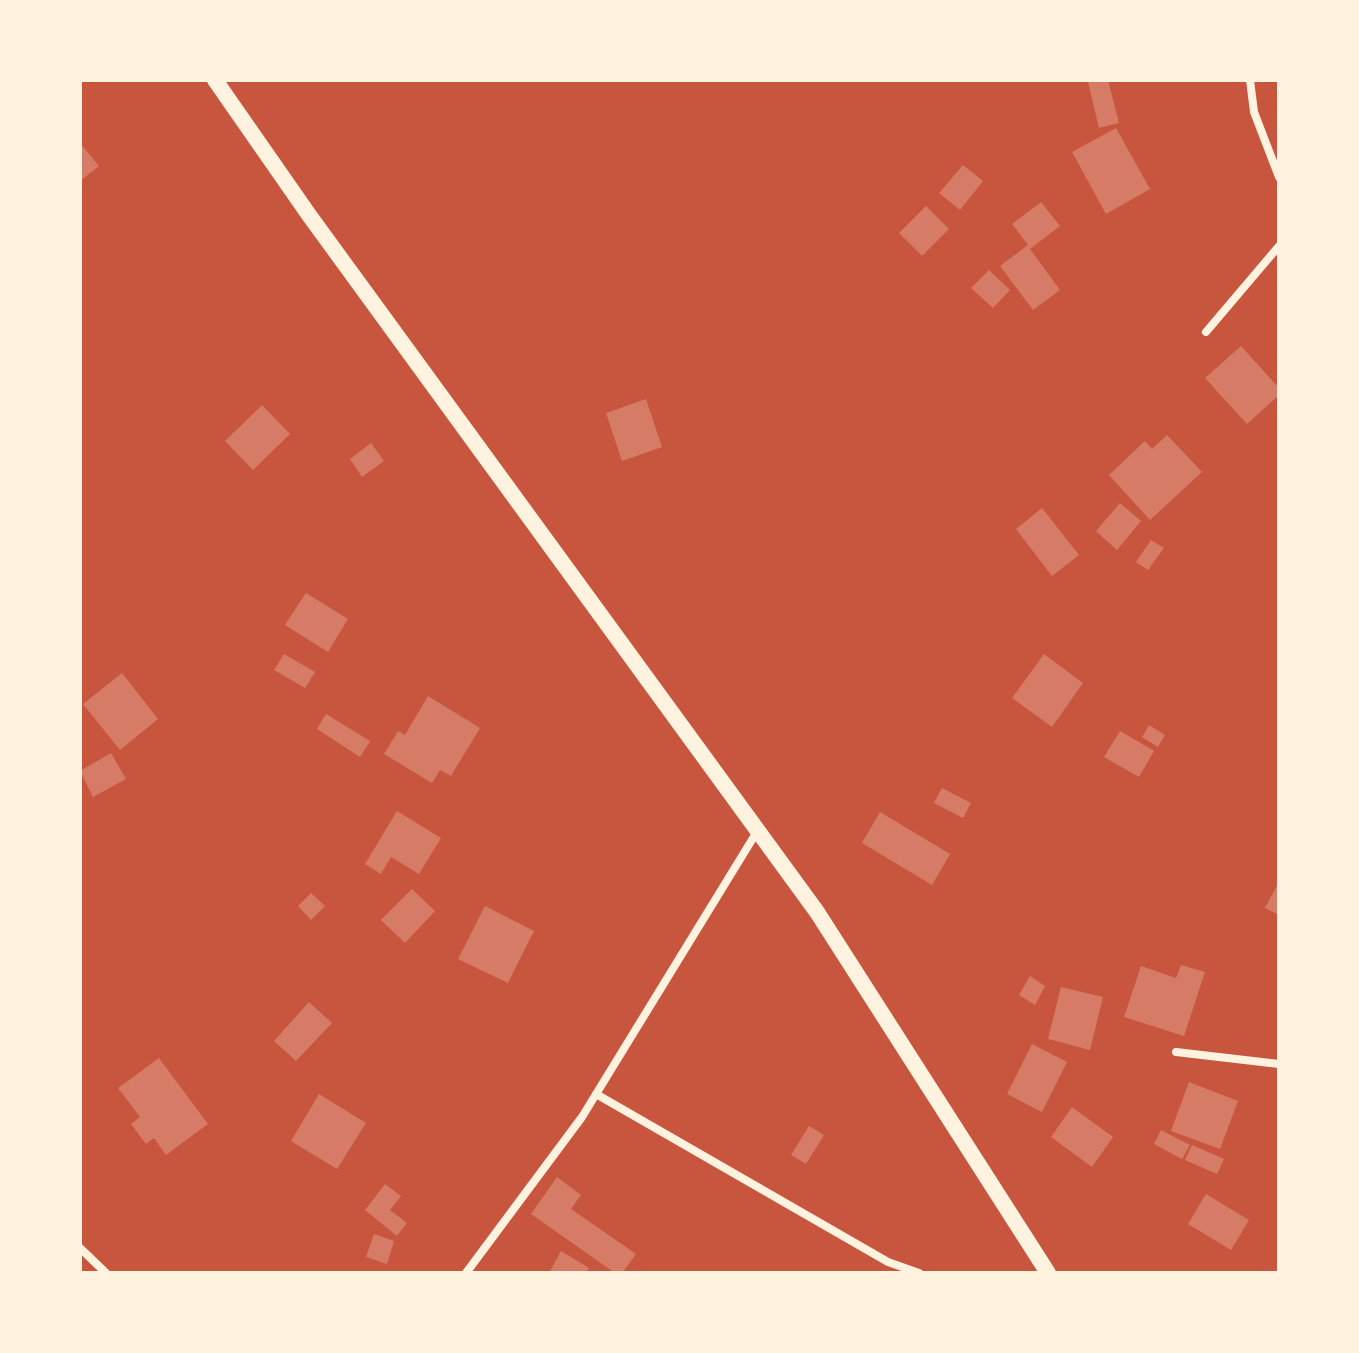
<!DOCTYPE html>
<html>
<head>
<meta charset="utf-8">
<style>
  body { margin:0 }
  #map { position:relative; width:1359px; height:1353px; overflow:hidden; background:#c8553d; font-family:"Alegreya Sans",sans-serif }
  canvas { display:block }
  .frame { position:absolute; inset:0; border:82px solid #fff3e0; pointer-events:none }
</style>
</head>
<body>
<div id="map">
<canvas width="1359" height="1353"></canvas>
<div class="frame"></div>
</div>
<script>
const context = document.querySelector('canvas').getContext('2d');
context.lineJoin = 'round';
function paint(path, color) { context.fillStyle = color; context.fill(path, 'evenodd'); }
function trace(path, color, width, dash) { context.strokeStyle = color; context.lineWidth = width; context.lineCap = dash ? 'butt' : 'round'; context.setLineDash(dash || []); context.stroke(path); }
paint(new Path2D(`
  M1096 80H1108L1119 123 1099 128 1088 82Z
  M1116 128 1150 189 1106 214 1072 152Z
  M80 143 99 166 80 181Z
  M963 165 983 181 960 210 939 193Z
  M1041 202 1060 226 1030 249 1060 290 1033 310 1000 266 1028 245 1012 224Z
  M926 206 949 229 922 256 899 233Z
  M989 270 1010 290 993 308 971 288Z
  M1241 346 1279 388V395L1247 424 1205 378Z
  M646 399 662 447 622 461 606 413Z
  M262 405 290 434 253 470 225 441Z
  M1167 435 1202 472 1150 520 1109 475 1145 441 1152 449Z
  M371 443 384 461 362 477 350 459Z
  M1120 503 1141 521 1117 550 1096 531Z
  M1042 508 1079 555 1052 576 1016 529Z
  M1151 540 1164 548 1148 570 1136 562Z
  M306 593 348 619 328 652 285 625Z
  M284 654 315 672 305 688 274 670Z
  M1044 654 1083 683 1052 727 1012 698Z
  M122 673 158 719 120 750 83 704Z
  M428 696 480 728 451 776 440 770 432 783 384 754 398 731 405 735Z
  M326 714 370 741 360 757 317 729Z
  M1149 725 1165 735 1158 747 1142 737Z
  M1120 731 1154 751 1139 777 1104 757Z
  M111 753 126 779 93 797 80 771Z
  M942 788 971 803 963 818 934 803Z
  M397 811 441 838 419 874 391 857 381 874 365 864Z
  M880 812 950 854 932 885 862 843Z
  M1279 882V915L1265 908Z
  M412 889 435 911 405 943 381 920Z
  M311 893 325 906 311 920 298 906Z
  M485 906 534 931 508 983 458 959Z
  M1181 965 1205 972 1184 1036 1124 1017 1141 966 1176 978Z
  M1030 976 1045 986 1035 1005 1019 995Z
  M1061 987 1103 997 1090 1050 1048 1039Z
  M309 1002 332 1023 296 1061 274 1041Z
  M1032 1044 1067 1062 1042 1112 1007 1094Z
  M159 1058 208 1124 166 1155 154 1138 146 1144 131 1124 140 1117 118 1088Z
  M1189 1082 1238 1101 1220 1149 1171 1131Z
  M319 1094 366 1123 337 1169 291 1141Z
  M1072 1107 1113 1137 1092 1167 1051 1137Z
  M809 1126 824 1135 806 1164 791 1155Z
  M1161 1130 1190 1145 1182 1159 1154 1144Z
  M1192 1145 1224 1159 1217 1174 1185 1160Z
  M557 1177 581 1195 571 1209 636 1254 622 1273H615L531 1214Z
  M385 1184 401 1196 390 1210 407 1223 397 1236 365 1210Z
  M1206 1194 1249 1220 1231 1250 1188 1224Z
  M374 1234 394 1241 387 1264 366 1257Z
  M561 1251 589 1268 586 1273H549Z`), '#d67c66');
trace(new Path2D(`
  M1250 80 1254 112 1279 177
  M1206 332 1279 246
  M1176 1052 1279 1064
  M596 1094 888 1262 919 1273
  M80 1248 106 1273
  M466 1273 582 1117 758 830`), '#fff3e0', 8);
trace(new Path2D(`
  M215 80 309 215 817 912 1048 1273`), '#fff3e0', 16);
</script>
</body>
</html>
